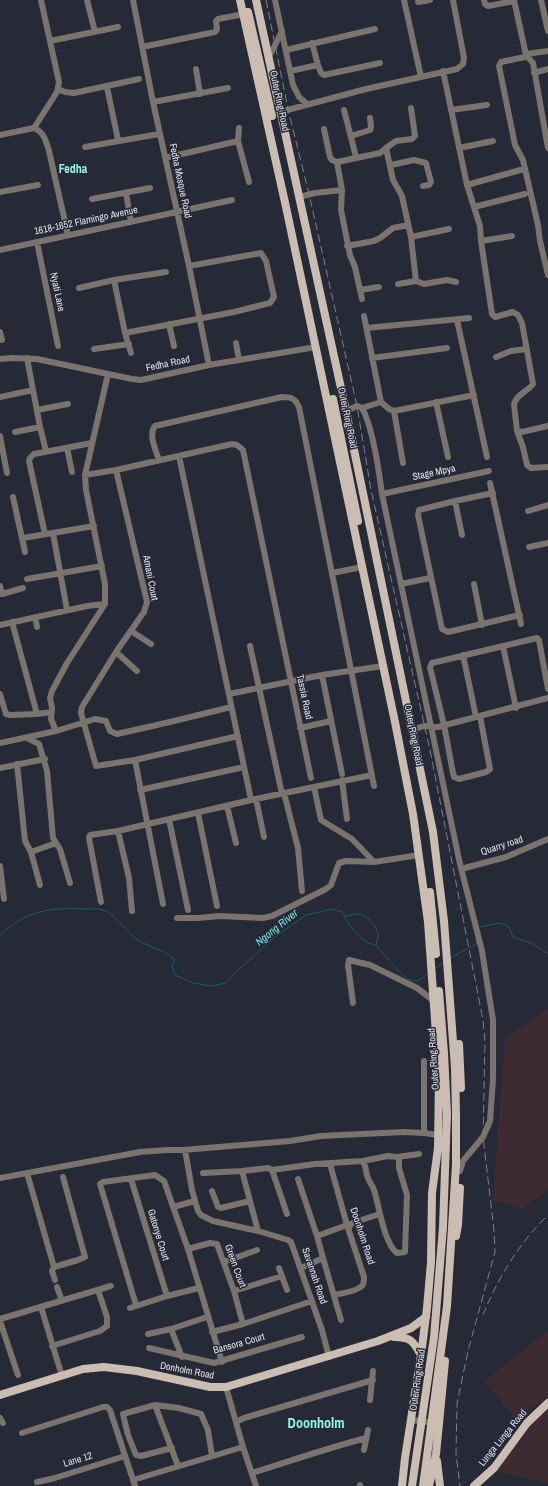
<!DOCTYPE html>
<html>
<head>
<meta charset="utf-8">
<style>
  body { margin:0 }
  canvas { display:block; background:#262936 }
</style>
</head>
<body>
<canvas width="548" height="1486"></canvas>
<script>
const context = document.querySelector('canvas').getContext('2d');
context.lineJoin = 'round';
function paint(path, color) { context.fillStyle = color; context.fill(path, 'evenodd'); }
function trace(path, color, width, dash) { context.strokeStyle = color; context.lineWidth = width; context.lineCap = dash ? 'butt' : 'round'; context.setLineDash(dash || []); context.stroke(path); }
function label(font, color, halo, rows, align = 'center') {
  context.font = font + ' "Archivo Narrow",sans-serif'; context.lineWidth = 3; context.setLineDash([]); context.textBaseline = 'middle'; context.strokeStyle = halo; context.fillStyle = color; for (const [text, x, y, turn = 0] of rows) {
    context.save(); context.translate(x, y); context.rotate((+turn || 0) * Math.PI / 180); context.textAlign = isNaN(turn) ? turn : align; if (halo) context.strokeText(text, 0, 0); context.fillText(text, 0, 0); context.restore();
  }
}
paint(new Path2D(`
  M548 1008V1190L522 1209 493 1200 505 1039Z
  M548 1331V1397L540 1404 530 1408 524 1413 519 1414 515 1419H513L512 1414 484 1381Z
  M548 1409V1483L496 1471 526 1426Z`), '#3e2b31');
trace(new Path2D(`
  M344 916C349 916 352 914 357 914 366 914 378 926 378 935 378 938 377 942 376 945
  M480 927 500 923 509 927 513 937 533 944 548 954
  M0 935C26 911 49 907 84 909 90 909 97 908 103 910 114 913 126 931 135 938 143 944 153 947 162 951 167 953 171 957 175 960L172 967 175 975 193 983 211 986 226 983 236 972 272 939 306 915 332 909 342 912C347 923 357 936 368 943 371 944 374 944 376 946 385 953 403 982 415 981 420 981 424 976 428 974
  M450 958 476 944 477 941
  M436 968 443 963`), '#175f61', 1);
trace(new Path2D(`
  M87 0 95 32
  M133 0 153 102 189 266 209 365
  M275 0 293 85 299 97 307 104
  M404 0 421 77
  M484 0 485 4 488 6 514 1
  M514 0 526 55 525 57 501 62 499 66 515 145 523 160 538 225 540 241 548 275
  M541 0 548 31
  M418 2 430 0
  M50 41 118 27
  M142 47 215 32 217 29 216 21 218 19 244 14
  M286 50 375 29
  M526 54 548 51
  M526 55 533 63 548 148
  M268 59 282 31
  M318 65 321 73 324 75 380 63
  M196 69 200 94
  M290 71 318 65 312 43
  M443 71 467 185 480 226 481 241 492 314 495 317 513 312 518 315 522 323 533 384C527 392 517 394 514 404L517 431 523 447 527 465 531 468 548 467
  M534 73 548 69
  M107 87 118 140
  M58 89 65 92 74 93 139 79
  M153 102 228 88
  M411 108 415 136 412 139 396 141 386 148 393 180 402 196 411 237 416 281
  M344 110 356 157
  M451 110 487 105
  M280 112 366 89 457 69 463 64 464 58 453 0
  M34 128 57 92 59 82 41 0
  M324 129 330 157 332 160 337 162 342 190 341 210 350 255 355 267 360 290 379 287
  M0 135 34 128C44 132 46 141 49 151L68 235
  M351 136 370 130 371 127 370 118
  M238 141 239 128
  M85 147 159 134
  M459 148 493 141
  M165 158 238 141 249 182
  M337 162 380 153 386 148
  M391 165 414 160 426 163 431 182 429 185 423 186
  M467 185 524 169
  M0 192 38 185
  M126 193 131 222
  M299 197 315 193 342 190
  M92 199 150 188
  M474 207 525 194
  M411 237 449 229
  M481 241 512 236
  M37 242 58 346
  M347 246 374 241 380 238 393 228 408 225
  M0 250 232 200
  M114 280 125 333 131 353
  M398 284 416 281 424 284 447 280 456 282
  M79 288 114 280 166 272
  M360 290 362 299
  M364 316 381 402
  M457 320 487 457
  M169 324 174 346
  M367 328 469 318
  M0 332 2 340
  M125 333 234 312 270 303 274 297 266 261 261 253 189 266
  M236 343 239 360
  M94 349 129 344
  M496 357 511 351 527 349
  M27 358 40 427 46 451
  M372 358 447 348
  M0 359 13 358 37 359 132 379 141 380 209 365 316 347
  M0 397 33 390
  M436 402 448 457
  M362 408C373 427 379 471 382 494L460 864 482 951 493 1020V1079L490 1121 483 1137 463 1161 460 1171
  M37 410 68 404
  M346 411 357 406 362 408 381 402 389 409 394 411 474 395
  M394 411 403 463
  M517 431 522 432 548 426
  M15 432 40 427
  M0 436 7 473
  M67 448 72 472
  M179 456 251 800
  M159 460C156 451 148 434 155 426L282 397C291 397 295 398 299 407L374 786
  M116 470 147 602 144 612 116 652 82 707 81 713 96 766 135 760 238 736
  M85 475 116 470 232 444 237 445 243 450 311 778
  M490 483 521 624
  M493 493 455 501 419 510 418 515 442 629 448 632 520 615
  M382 494 489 471
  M13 497 25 552
  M455 501 462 535
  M528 511 548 505
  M53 533 67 610
  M45 534 29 461 30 458 34 454 92 443
  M23 538 94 526
  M529 547 548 543
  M332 573 362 567
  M27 579 102 566
  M401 584 430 578
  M474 584 482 625
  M0 586 2 594H0
  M2 594 23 588
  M35 617 37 627
  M12 622 37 714 52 712
  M0 625 87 606 105 604V584L86 490 85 475 108 374
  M131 631 151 644
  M250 646 282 794
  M503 646 516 708
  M116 652 137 671
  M463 655 476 717
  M322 675 342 774
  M0 694 6 714 10 715 37 714
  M229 694 322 675 383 666
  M480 716 490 769 486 772 459 779 454 777 453 773 444 725 430 667 432 663 537 638 539 640 548 689
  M300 728 331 721
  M412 730 424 726 438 727 548 698
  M56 731 51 719 52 708 50 698 52 691 67 663 105 604
  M27 738 39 744 47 771 53 838 60 849 70 883
  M0 743 56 731 95 719 106 721 110 731 117 734 170 722 231 707
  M135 760 163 904
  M17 764 25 841 31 852 40 885
  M0 768 45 759
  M342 780 347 819
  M314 787 321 820 352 839 374 862 419 855
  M140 790 244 767
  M284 793 298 848 302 891
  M256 799 264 837
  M227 806 236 843
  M198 813 217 906
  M169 819 188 910
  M118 831 129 878 132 911
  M31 852 56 843
  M0 866 4 899
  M461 869 506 857 548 839
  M101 902 89 838 90 835 118 831 251 800 372 775
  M177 918H198L220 916 263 918 272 916 326 889 331 885 339 863 346 861 374 862
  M353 1003 348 965 349 960 370 965 417 988 434 1001
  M424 1061V1133
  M185 1150 192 1190 198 1211 201 1215 213 1221 258 1231 288 1240 291 1242 322 1330 329 1357
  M397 1157 419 1154
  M330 1164 347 1225 364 1277C364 1280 364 1284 362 1286 356 1292 342 1293 334 1295
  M272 1170 315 1164 363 1161 388 1156 397 1157 399 1159V1168L407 1195 405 1252 397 1253C384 1244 379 1205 374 1190 372 1185 369 1181 367 1176 366 1170 366 1167 363 1161
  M27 1173 54 1267
  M203 1173 242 1171
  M0 1178 140 1152 167 1150H183L290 1141 321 1136 404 1132 424 1133 438 1135
  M131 1179 167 1296
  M298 1179 317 1236 323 1258 301 1268
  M212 1191 218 1207 221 1208 250 1201
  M173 1207 195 1201
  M349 1228 351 1224 355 1222 380 1214
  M258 1231 242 1171 268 1168 272 1170 287 1214
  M317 1236 347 1225
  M188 1249 210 1243 217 1244 234 1291 243 1324
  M323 1258 341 1320
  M224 1262 257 1250
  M279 1268 287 1290
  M55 1280 52 1271 54 1267 78 1260 85 1257 63 1177
  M57 1287 62 1301
  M234 1291 282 1276
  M136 1305 100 1184 103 1182 155 1175 164 1181 188 1249 222 1362
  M41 1307 62 1376
  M130 1308 167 1296 199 1288
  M0 1319 111 1286
  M0 1321 18 1375
  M171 1329 182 1357
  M212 1332 243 1324 312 1301
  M148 1334 171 1329 207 1317
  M52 1346 100 1331 107 1326V1317L98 1290
  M149 1348 214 1363 302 1337
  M226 1387 243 1447 256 1486
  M370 1400 373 1371
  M155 1405 178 1466
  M0 1418 3 1423
  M412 1420 435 1423
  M236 1422 244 1418 373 1380
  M22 1433 103 1407H107L110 1410 135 1486
  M172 1448 141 1456 136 1455 128 1435 123 1414 155 1405 179 1408 201 1414 208 1430 212 1456
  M364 1450 368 1430
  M252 1473C290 1461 328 1448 366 1438
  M133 1480 243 1447
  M37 1482 55 1478 125 1456
  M360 1486V1485`), '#7a736e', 6);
trace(new Path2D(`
  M240 0 286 207 395 722 413 814 428 922 439 1076 438 1148 432 1193 431 1262 427 1308 421 1355 405 1458 402 1486
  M256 0 346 411 412 730 433 832 444 921 455 1068 456 1115V1165L447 1306 423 1486
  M248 12 272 116
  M333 399 358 521
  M430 892 436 954
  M459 1044 461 1088
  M456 1236 458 1225 460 1188
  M394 1337C411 1337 413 1341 421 1355
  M0 1395 83 1369 104 1367 137 1371 210 1387H226L378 1341 411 1328 426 1317
  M437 1461 440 1486
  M412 1486 434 1337 443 1227 447 1114 444 1053 439 991
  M429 1486 436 1454 445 1361
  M474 1486 494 1468 527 1423 548 1403`), '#cbbdb2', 8);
trace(new Path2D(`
  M266 0 288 109 309 194 357 406 371 490 430 750 483 1020 485 1041 483 1137 494 1230 495 1252 468 1351 457 1403 456 1454 460 1486
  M483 1315C498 1278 519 1243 548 1215`), '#7d808c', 1, [8, 4]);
label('10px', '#e0e3ec', '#262936', [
  ["Outer Ring Road",279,101,78],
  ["Fedha Mosque Road",180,181,78],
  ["1618-1652 Flamingo Avenue",86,221,-12],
  ["Nyati Lane",57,292,78],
  ["Fedha Road",168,364,-12],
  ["Outer Ring Road",347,418,78],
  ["Stage Mpya",434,473,-12],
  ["Amani Court",150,578,79],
  ["Tassia Road",304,697,78],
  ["Outer Ring Road",413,735,79],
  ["Quarry road",502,846,-18],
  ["Outer Ring Road",434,1059,-94],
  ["Gatonye Court",158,1235,73],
  ["Doonholm Road",362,1236,72],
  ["Green Court",235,1266,70],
  ["Savannah Road",314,1276,71],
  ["Bansora Court",239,1344,-16],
  ["Donholm Road",187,1371,11],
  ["Outer Ring Road",418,1380,-82],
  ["Lunga Lunga Road",503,1438,-51],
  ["Lane 12",78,1460,-17]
]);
label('italic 11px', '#7ae3e6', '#262936', [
  ["Ngong River",277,928,-39]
]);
label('bold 12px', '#93f8e2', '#262936', [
  ["Fedha",73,170]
]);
label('bold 14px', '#93f8e2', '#262936', [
  ["Doonholm",316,1424]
]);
</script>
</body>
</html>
